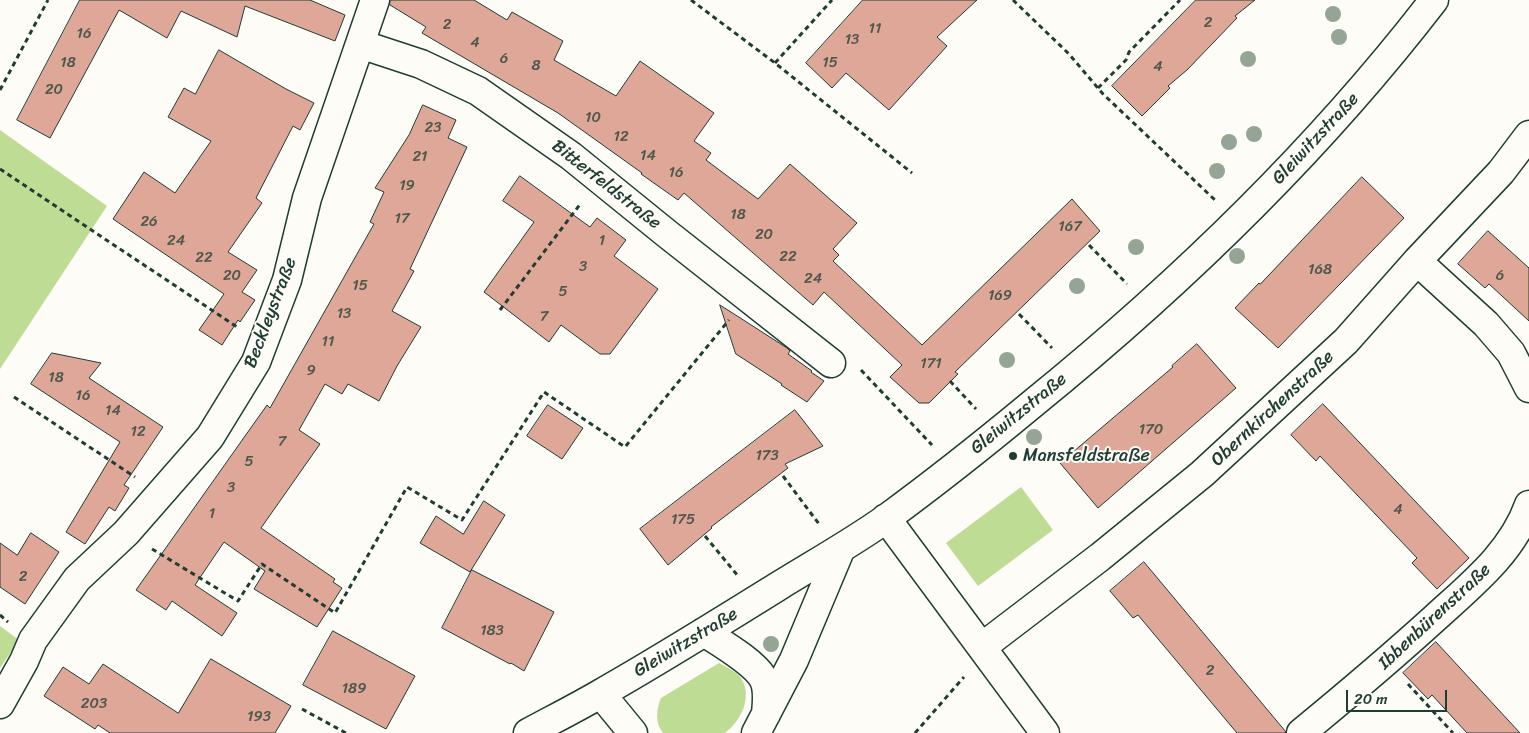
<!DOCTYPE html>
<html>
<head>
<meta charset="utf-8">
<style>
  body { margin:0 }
  #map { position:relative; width:1529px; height:733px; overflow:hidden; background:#fdfcf7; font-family:Sriracha,sans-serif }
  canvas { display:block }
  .scale { position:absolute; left:1346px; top:690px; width:101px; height:22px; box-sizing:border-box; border:2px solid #1f3d34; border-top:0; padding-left:6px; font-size:15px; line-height:18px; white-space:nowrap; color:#1f3d34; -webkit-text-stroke:4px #fdfcf7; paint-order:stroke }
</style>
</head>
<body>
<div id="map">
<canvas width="1529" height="733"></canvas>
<div class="scale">20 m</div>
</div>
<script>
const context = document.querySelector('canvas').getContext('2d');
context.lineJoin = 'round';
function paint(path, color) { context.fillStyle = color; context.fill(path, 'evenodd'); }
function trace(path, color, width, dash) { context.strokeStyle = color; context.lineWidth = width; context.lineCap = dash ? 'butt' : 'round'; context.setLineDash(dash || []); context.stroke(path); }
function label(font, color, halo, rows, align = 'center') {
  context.font = font + ' Sriracha,sans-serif'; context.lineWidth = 4; context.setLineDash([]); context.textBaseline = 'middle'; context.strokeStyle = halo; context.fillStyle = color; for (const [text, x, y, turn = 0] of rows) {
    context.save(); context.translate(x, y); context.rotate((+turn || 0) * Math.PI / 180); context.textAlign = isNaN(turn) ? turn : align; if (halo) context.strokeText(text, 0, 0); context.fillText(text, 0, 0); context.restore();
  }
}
paint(new Path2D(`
  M0 130 107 206 0 369Z
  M1021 487 1053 530 978 586 946 543Z
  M0 626 19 640 0 668Z
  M719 663C726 667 736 671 741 678 753 697 741 721 725 733H663C655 723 656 710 661 698Z`), '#bfdc94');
const building = new Path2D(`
  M80 0H310L345 15 335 41 245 6 237 37 181 11 167 38 119 10 50 138 17 120Z
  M390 0H474L507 20 512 12 563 41 554 60 616 96 640 61 714 113 694 141 711 153 706 160 758 199 790 164 857 223 833 249 839 255 833 261 922 345 1072 199 1100 231 955 372 958 374 929 403H919L890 377 902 365 824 292 813 305 684 193 678 200 641 174 642 173 558 113 422 33 426 27 390 5Z
  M863 0H977L937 37 947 46 889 110 846 73 832 88 806 63Z
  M1196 0H1255L1235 16 1237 18 1187 70 1168 86 1170 88 1142 116 1112 86Z
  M219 50 286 89 314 103 300 130 293 126 256 198 262 203 228 252 257 270 242 292 255 300 240 322 238 320 222 345 199 330 224 294 113 219 144 172 175 193 211 141 168 117 184 88 195 94Z
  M423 105 456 120 448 138 467 147 410 269 414 271 392 311 421 327 397 366 379 401 348 384 342 394 325 384 299 430 320 444 261 528 335 579 333 582 342 588 317 627 254 589 265 571 224 542 195 585 237 613 222 636 172 601 166 610 136 590 267 405 270 408 374 224 370 222 384 192 375 188 409 135Z
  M520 176 590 227 597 218 626 240 614 256 658 289 610 354H600L561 325 549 342 484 292 534 222 503 201Z
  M1362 177 1404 218 1278 348 1235 308 1259 283 1260 284Z
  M1488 231 1529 268V321L1489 284 1485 288 1458 264Z
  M720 305 787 348 790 351 788 354 812 371 811 372 824 381 807 402 781 385 782 384 736 354Z
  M1197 344 1236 388 1098 508 1060 463 1173 367 1172 366Z
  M52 353 101 363 89 378 163 427 124 485 129 488 115 511 109 507 85 544 66 532 120 442 31 384Z
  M1323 404 1469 558 1437 589 1412 563 1417 558 1320 456 1316 461 1291 435Z
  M548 405 583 428 562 459 527 436Z
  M795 410 823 446 785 464 788 468 711 527 712 528 668 565 640 529Z
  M484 501 505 515 470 572 420 543 436 516 463 534Z
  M31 533 59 552 25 604 0 587V543L17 555Z
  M1144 562 1286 732V733H1237L1138 615 1133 618 1110 591Z
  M472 570 554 612 524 671 511 663 510 664 442 628Z
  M333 631 415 676 386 729 303 685Z
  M1436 642 1520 733H1467L1432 695 1428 699 1403 673Z
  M211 659 291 706 275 733H110L98 725 95 729 44 696 63 667 89 684 103 664 178 713Z`);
paint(building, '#dfa797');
trace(building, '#1f3d34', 1);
const minor = new Path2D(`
  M360 44 421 64 478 91 571 156 666 233 831 363
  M1417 261 1486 324 1511 353 1529 388
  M886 518 1045 733
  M704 632C721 643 754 662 763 678 769 688 767 703 766 714
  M982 647 1100 557 1202 474 1346 341 1417 261 1501 172 1529 135
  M601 694 633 733
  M0 704 24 661 33 640 77 579 126 533 210 437 256 362 287 280 307 198 375 0
  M528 733C552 720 576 708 600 694 660 660 719 623 777 587 814 564 852 543 887 518 936 482 984 444 1031 405 1179 285 1317 152 1434 0
  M756 733 794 660 841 548
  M1301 733C1346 696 1391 658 1435 618 1471 585 1512 553 1529 505`);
trace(minor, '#1f3d34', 31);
trace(new Path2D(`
  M691 0 775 63 912 173
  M1013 0 1069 54 1103 94 1215 200
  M775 63 832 0
  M1098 88 1126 60 1129 52 1180 0
  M0 90 48 0
  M0 169 237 327
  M1089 245 1127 284
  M500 310 581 203
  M1019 314 1052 348
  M861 370 932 445
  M950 381 976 409
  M14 397 135 477
  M783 476 819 524
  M705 536 738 576
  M152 549 238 601 262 564 335 613 407 487 462 520 544 392 625 447 729 320
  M0 615 8 622
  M1408 684 1453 733
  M302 709 346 733
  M915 733 964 677`), '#1f3d34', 3, [5, 4]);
trace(minor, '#fdfcf7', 28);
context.fillStyle = '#94a596';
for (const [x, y] of [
  [1333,14],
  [1339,37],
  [1248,59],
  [1254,134],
  [1229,142],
  [1217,171],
  [1136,247],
  [1237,256],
  [1077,286],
  [1007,360],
  [1034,437],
  [771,644]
]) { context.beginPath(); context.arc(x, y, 8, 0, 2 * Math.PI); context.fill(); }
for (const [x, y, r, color] of [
  [1013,456,5,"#1f3d34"]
]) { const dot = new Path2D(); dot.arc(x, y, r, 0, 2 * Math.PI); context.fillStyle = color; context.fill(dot); trace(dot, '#fdfcf7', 2); }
label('15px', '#4f584d', null, [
  ["2",1208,23],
  ["2",447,25],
  ["11",875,29],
  ["16",84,34],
  ["13",852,40],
  ["4",475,43],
  ["6",504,59],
  ["18",68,63],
  ["15",830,63],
  ["8",536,66],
  ["4",1158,67],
  ["20",54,90],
  ["10",593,118],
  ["23",433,128],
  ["12",621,137],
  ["14",648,156],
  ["21",420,157],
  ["16",676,173],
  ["19",407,186],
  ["18",738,215],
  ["17",402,219],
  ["26",149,222],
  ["167",1070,227],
  ["20",764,235],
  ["24",176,241],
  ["1",602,241],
  ["22",788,257],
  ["22",204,258],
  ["3",583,267],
  ["168",1320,270],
  ["20",232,276],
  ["6",1500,276],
  ["24",813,279],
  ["15",360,286],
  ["5",563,292],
  ["169",1000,296],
  ["13",344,314],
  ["7",544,317],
  ["11",328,342],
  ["171",931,364],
  ["9",311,371],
  ["18",56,378],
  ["16",83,396],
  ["14",113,411],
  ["170",1151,430],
  ["12",138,432],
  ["7",282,442],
  ["173",767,456],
  ["5",249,462],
  ["3",231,488],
  ["4",1398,510],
  ["1",212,514],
  ["175",683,520],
  ["2",23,577],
  ["183",492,631],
  ["2",1210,671],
  ["189",354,689],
  ["203",94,704],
  ["193",259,717]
]);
label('18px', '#1f3d34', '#fdfcf7', [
  ["Gleiwitzstraße",1316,139,-47],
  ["Bitterfeldstraße",606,185,38],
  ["Beckleystraße",271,313,-69],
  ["Obernkirchenstraße",1273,409,-43],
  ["Gleiwitzstraße",1019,414,-39],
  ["Ibbenbürenstraße",1435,617,-43],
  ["Gleiwitzstraße",686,643,-31]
]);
label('18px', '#1f3d34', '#fdfcf7', [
  ["Mansfeldstraße",1023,456]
], 'left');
</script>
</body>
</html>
